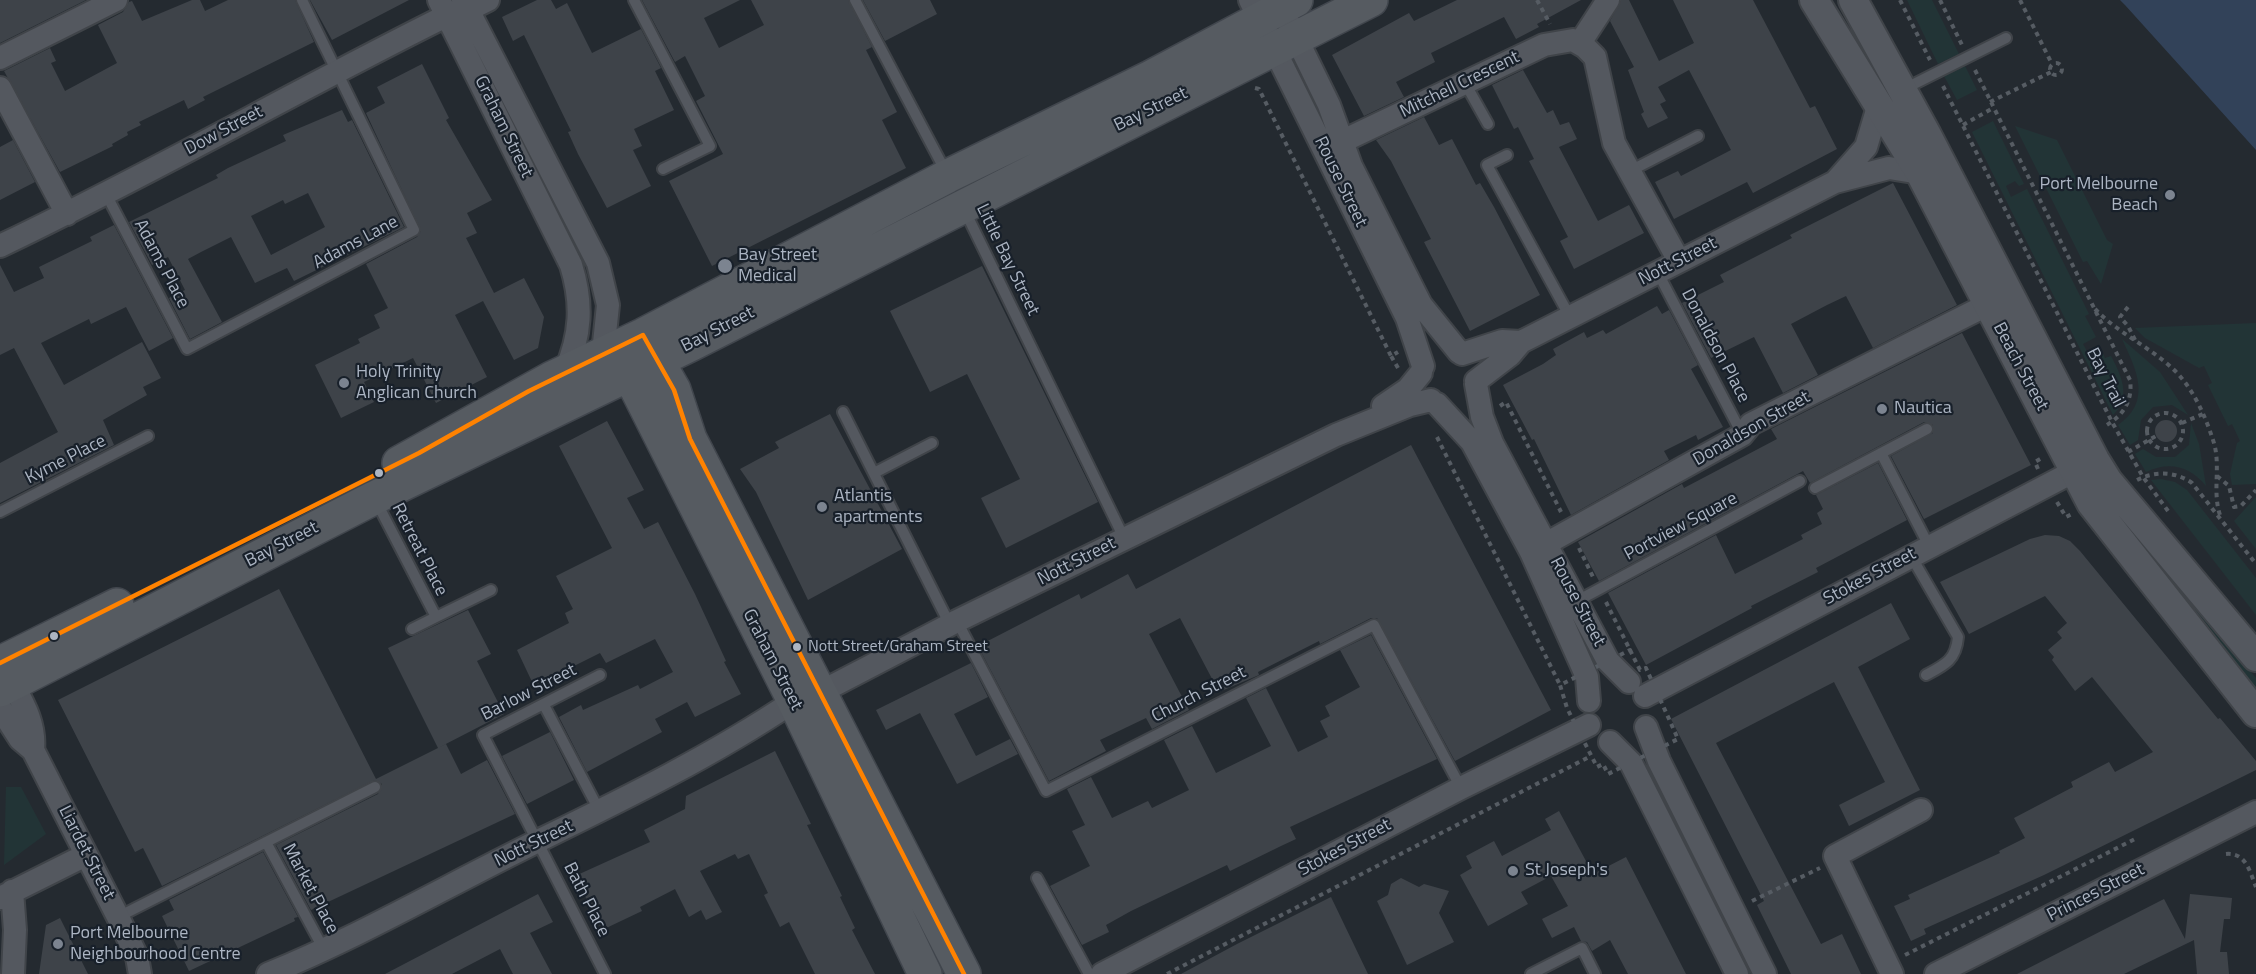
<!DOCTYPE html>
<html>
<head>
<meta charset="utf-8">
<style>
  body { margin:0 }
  canvas { display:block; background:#242a30 }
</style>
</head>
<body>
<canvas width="2256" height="974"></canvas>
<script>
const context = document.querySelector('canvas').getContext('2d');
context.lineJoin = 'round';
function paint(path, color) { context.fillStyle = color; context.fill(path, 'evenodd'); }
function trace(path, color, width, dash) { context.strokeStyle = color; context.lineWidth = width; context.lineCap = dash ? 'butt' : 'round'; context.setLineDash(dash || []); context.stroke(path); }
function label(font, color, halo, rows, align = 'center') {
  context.font = font + ' "Titillium Web",sans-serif'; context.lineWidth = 4.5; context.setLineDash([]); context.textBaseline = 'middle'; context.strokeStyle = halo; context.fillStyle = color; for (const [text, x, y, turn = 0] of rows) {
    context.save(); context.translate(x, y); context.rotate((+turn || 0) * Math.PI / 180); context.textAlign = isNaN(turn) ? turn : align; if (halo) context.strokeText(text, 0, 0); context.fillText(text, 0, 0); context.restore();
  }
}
paint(new Path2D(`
  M1907 0H1932L1959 54 1938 64Z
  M1965 66 1977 90 1957 100 1944 76Z
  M1993 121 2024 184 2019 186 2015 181 2006 186 2011 197 2027 189 2089 314 2085 316 2096 337 2083 344 2090 357 2102 351 2105 358 2111 356C2121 375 2132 397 2113 415L1972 132Z
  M2015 126 2057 140 2107 240 2113 244 2101 284 2087 261 2083 262Z
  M2256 323V484L2232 485 2230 474 2237 443 2240 441 2232 424 2228 426 2208 385 2212 383 2204 366 2199 368 2145 338 2135 328Z
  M2122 339 2160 372 2188 415 2172 405 2153 407 2141 420 2138 440 2130 445 2118 425C2153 401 2136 369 2122 339Z
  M2191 423 2199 444 2206 486C2190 466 2169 461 2146 472L2135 454 2143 449 2156 457H2175L2189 445Z
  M2161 479 2175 482 2187 490 2256 578V615L2151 480Z
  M2256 497V549L2234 521Z
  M2107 501 2256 678V700Z
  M6 787H21L46 834 4 865Z`), '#223436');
paint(new Path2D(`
  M2120 0H2256V150L2125 5Z`), '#324259');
paint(new Path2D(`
  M0 0H86L0 43Z
  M192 0H200L205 11 228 0H295L314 42 203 97 205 100 188 109 184 100 139 122 141 125 127 132 128 135 112 144 113 146 60 172 4 71 50 48 56 61 51 63 65 91 117 63 98 25 123 12 129 2 132 1 142 21Z
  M310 0H409L332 40Z
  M537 0H551L556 9 567 3 592 53 641 29 661 68 655 71 674 110 634 129 642 146 633 150 651 186 607 208 578 154 568 132 571 131 524 35 513 41 502 17Z
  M642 0H740L704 18 719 48 764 25 751 0H848L872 47 866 50 897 112 882 120 906 168 712 266 669 181 723 154 696 101 705 96 685 56 675 62Z
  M863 0H930L937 14 885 41Z
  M1457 0H1581L1537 24 1539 27 1516 39 1504 17 1431 53 1435 62 1396 82 1404 97 1364 116 1332 55 1409 13 1414 21Z
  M1621 0H1629L1659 61 1694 43 1673 0H1753L1810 108 1815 106 1837 149 1753 193 1747 182 1674 219 1655 182 1678 171 1681 176 1731 150 1689 70 1658 87 1666 101 1660 104 1668 118 1648 128 1641 114 1644 112 1628 70 1634 67 1610 21Z
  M422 64 449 118 446 120 492 200 467 213 477 233 466 238 494 293 524 278 544 317 538 348 514 360 483 301 455 315 487 377 436 403 413 358 364 382 374 402 341 418 315 365 360 343 358 339 380 328 374 315 388 308 366 264 417 237 421 231 366 113 385 103 377 87Z
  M1523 70 1547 113 1553 110 1560 125 1569 122 1577 139 1559 147 1598 221 1629 205 1644 233 1574 269 1560 241 1568 237 1529 161 1534 159 1518 127 1514 129 1492 85Z
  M342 110 348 122 352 120 404 227 294 281 287 268 255 283 231 237 201 252 188 259 222 322 190 339 169 298 185 290 168 257 152 265 129 222 218 178 216 175 228 168 286 141 283 135ZM308 193 325 227 271 255 251 216 283 200 285 204Z
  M1424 117 1439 145 1452 139 1476 185 1480 183 1494 207 1540 295 1470 331 1424 242 1431 239 1391 161 1376 140Z
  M13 140 35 182 0 200V147Z
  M1893 183 1957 305 1873 348 1846 296 1827 305 1791 324 1818 375 1783 393 1754 337 1711 358 1682 303 1724 282 1720 275 1792 238 1790 235Z
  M114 225 173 338 149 351 126 307 91 324 89 319 41 343 64 385 142 342 161 378 143 387 147 395 103 420 114 445 0 503V463L58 432 14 348 0 355V265L14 292 44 278 39 267 92 241 90 237Z
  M982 266 1098 502 1006 548 981 498 1020 479 967 374 930 392 890 311Z
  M1657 306 1662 314 1669 310 1698 365 1691 369 1723 427 1698 440 1696 435 1664 451 1669 460 1571 515 1534 439 1532 440 1503 385 1543 364 1556 355 1553 349 1584 332 1587 338 1603 330 1606 334Z
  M1962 333 2031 465 1924 519 1891 456 1933 433V425L1924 422 1810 483 1803 471 1599 581 1578 542 1682 484 1684 488 1777 439 1771 429Z
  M830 414 902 549 808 600 756 492 740 469 779 448 775 442Z
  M2155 431a11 11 0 1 1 22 0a11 11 0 1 1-22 0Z
  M607 421 644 490 627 498 644 529 658 522 695 594 726 661 724 662 741 694 695 717 687 702 655 719 662 732 587 772 559 717 581 705 583 710 638 685 640 689 673 672 655 639 606 663 600 653 534 686 517 650 569 623 565 613 573 609 556 576 612 548 559 446Z
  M1411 445 1551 710 1455 761 1377 618H1371L1320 644 1319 641 1258 672 1259 675 1219 692 1180 618 1149 634 1189 710 1152 729 1146 718 1100 740 1106 751 1049 781 978 646 1079 594 1081 599 1128 574 1136 589Z
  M1878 463 1907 520 1816 568 1818 572 1751 606 1752 608 1646 665 1608 593 1716 535 1735 574 1803 539 1801 535 1822 524 1817 513 1823 509 1816 495Z
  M2045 535 2059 536 2070 541 2080 551 2218 719 2220 718 2256 761V770L2044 875 1924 929 1926 934 1911 941 1894 906 1910 899 1908 895 2000 853 1999 851 2025 838 2014 818 2073 787 2071 782 2109 762 2115 772 2153 752 2092 677 2075 691 2052 660 2054 657 2048 650 2062 638 2057 632 2067 623 2045 596 1969 634 1940 582 2030 539Z
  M279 589 376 779 446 744 461 774 487 760 515 814 311 910 276 845 378 794 382 784 375 780 162 886 143 848 135 852 58 700Z
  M1891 603 1910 639 1858 667 1920 790 1849 826 1839 805 1885 782 1834 682 1716 743 1821 944 1842 934 1861 974H1791L1757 905 1764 901 1671 719Z
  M468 610 491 654 477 661 504 714 438 748 388 648Z
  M1371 635 1437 759 1290 827 1296 839 1281 846 1230 871 1227 865 1131 911 1106 925 1109 932 1082 945 1050 886 1090 866 1072 831 1085 825 1067 789 1091 777 1112 818 1148 801 1152 808 1189 790 1164 740 1192 726 1216 773 1271 746 1246 698 1266 688 1298 752 1328 737 1320 721 1330 716 1325 706 1360 687 1340 650Z
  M971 663 988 697 954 714 976 756 1010 739 1018 754 957 784 920 713 886 730 876 710Z
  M550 732 574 780 527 804 502 756Z
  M775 751 811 824 807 825 842 896 840 897 855 928 852 930 875 974H815L789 922 780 927 764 895 768 893 749 854 738 859 735 854 700 871 722 912 706 920 701 910 689 917 675 889 640 907 642 911 602 930 575 876 650 842 644 830 685 809 686 796Z
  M1559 811 1593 874 1626 857 1686 974H1628L1610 940 1592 951 1587 942 1581 941 1574 927 1552 938 1542 919 1568 906 1551 876 1521 892 1528 904 1488 926 1460 875 1472 868 1466 856 1494 841 1502 856 1551 830 1545 819Z
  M263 852 298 917 294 918 295 921 189 971 162 916 174 910 169 900Z
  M1401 878 1419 887 1424 884 1449 891 1439 913 1454 942 1407 965 1377 901 1388 895 1391 884Z
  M538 894 553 922 530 933 552 974H513L500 949 452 974H385Z
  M2190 894 2232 898 2230 919H2224L2220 952H2227L2229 974H2197L2194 940 2124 974H2017L2164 899 2185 939Z
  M1331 897 1368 974H1181L1237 944Z
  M60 918 88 974H39L46 925Z`), '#3e4349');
const service = new Path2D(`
  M634 0 710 146 663 169
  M855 0 947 174
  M1465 83 1488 124
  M1902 90 2006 38
  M1507 155 1487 165 1570 317
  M1630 171 1698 136
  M106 194 187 349 414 230 302 0
  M964 209 1124 538
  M1658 273 1742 434
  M843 412 950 625
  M1881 453 1929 546
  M874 473 932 443
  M1815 488 1927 429
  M376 501 436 617 491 590
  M0 512 148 436
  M1911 556 1958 637C1956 660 1945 665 1926 675
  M1577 601 1800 481
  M957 621 1046 791 1374 625 1461 788
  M412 629 436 617
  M600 675 483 735 605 974
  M544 705 600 812
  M266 842 324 950
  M1037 878 1089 974
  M118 917 375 787
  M1531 974 1582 948 1595 974`);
const minor = new Path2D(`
  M439 0 571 265C583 304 581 335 565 372
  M463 0 598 263 608 305 603 353
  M1250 0 1407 318 1423 366
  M468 10 488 0
  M1290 25 1329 105 1351 166 1421 305 1459 352
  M1580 43 1608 0
  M0 58 116 0
  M0 88 67 214
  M1343 141 1544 45 1573 40 1585 47 1595 57 1614 143 1679 261
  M1836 181 1866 147 1878 107
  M0 246C151 174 297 90 448 15
  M1462 354 1502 341 1521 342
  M1476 381 1510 355 1521 342 1835 182 1889 168 1920 173
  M1476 384 1482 417 1492 443 1608 661 1629 682
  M1437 404 1472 442 1531 552 1587 677 1589 701
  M1383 406 1408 389 1421 373
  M1531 552 1742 435 1751 424 2001 298
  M6 671C19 697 36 720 33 750
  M819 693 957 621 1336 435 1410 405 1431 400
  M1645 696 2088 464
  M0 708 20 739 33 750 118 917 137 957 140 974
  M1646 727 1659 761 1765 974
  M1610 742 1631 763 1737 974
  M12 891 15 930 13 974
  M0 898 86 855
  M268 974C361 936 448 885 538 841 626 798 712 756 794 701
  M1102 974 1461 788 1589 725
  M1892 974 1835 856 1921 810
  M1936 974 2256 812`);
const tertiary = new Path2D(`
  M1814 0 1920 173 2091 503 2256 713
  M1853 0 1927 135 2095 460 2108 481 2256 657`);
const primary = new Path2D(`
  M646 341 674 390 690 439 964 974
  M619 354 794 701 925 974
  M399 463 552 378 643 335 948 176 1151 77 1296 0
  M0 663 117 605
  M0 690 374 498 692 344 1371 0`);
trace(service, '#404449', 14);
trace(minor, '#404449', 26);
trace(tertiary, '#404449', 32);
trace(primary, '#41464d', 36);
trace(new Path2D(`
  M1537 0 1550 24
  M1900 0 1930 60
  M1940 0 1962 45
  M2020 0 2052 64
  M2050 69a6 6 0 1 1 12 0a6 6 0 1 1-12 0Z
  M1975 70 2130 380C2133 401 2123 416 2105 426
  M1943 86 2112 422 2143 477 2168 511
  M1255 88 1259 89 1391 356
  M1990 102 2051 72
  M1963 125 1993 108
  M2128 307 2120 317 2128 326 2135 340
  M2095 309C2118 333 2148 346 2172 368 2192 386 2205 415 2213 440 2222 466 2211 492 2221 518
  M1398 368 1391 356 1398 352
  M1500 406 1506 402 1561 512
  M2147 431a18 18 0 1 1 36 0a18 18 0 1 1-36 0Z
  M2182 423 2203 414
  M1437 437 1560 685
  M2128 452 2156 436
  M2038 469 2035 462 2042 458
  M2217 476 2229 486 2234 507 2241 506 2256 490
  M2137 480C2155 471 2175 471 2192 483L2256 564
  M2057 502 2066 517 2072 514
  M1579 548 1593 577
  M1606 602 1630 650
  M1630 650 1640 670 1646 668 1678 739 1608 774 1603 764 1597 767 1567 708 1560 685Z
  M2226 854C2246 852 2250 872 2256 887
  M1752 901 1820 868
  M1905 955 2135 839
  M1167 974 1591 756`), '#565c63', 4, [4.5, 4.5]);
trace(service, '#54585f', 10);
trace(minor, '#54585f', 22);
trace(tertiary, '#54585f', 28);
trace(primary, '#565b61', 33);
trace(new Path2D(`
  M0 663 419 453 529 391 643 335 674 390 690 439 964 974`), '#ff8200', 4.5);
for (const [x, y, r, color] of [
  [2170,195,6,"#7c8490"],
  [725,266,8,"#7c8490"],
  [344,383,6,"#7c8490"],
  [1882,409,6,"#7c8490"],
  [379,473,5,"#acb5c3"],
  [822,507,6,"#7c8490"],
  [54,636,5,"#acb5c3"],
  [797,647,5,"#acb5c3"],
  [1513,871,6,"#7c8490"],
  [58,944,6,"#7c8490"]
]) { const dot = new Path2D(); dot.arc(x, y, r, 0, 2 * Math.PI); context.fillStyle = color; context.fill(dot); trace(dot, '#18202a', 2); }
label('16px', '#acb5c3', '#18202a', [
  ["Nott Street/Graham Street",808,647]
], 'left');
label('18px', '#acb5c3', '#18202a', [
  ["Mitchell Crescent",1460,85,-26],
  ["Bay Street",1151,110,-26],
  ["Graham Street",503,127,64],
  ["Dow Street",224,131,-28],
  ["Rouse Street",1340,182,64],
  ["Adams Lane",356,243,-28],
  ["Little Bay Street",1007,260,64],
  ["Nott Street",1678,262,-27],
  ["Adams Place",161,264,62],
  ["Bay Street",718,330,-27],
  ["Donaldson Place",1715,346,62],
  ["Beach Street",2020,367,62],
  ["Bay Trail",2105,378,63],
  ["Donaldson Street",1752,429,-30],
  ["Kyme Place",66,460,-27],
  ["Portview Square",1681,527,-28],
  ["Bay Street",282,545,-27],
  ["Retreat Place",419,550,63],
  ["Nott Street",1077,562,-27],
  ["Stokes Street",1870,577,-28],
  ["Rouse Street",1577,602,62],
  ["Graham Street",772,660,63],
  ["Barlow Street",529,693,-27],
  ["Church Street",1199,695,-27],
  ["Nott Street",534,844,-26],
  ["Stokes Street",1345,848,-28],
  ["Liardet Street",86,853,63],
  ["Market Place",310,889,62],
  ["Princes Street",2096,893,-27],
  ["Bath Place",586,900,63]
]);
label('18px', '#acb5c3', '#18202a', [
  ["Port Melbourne",2158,185,"right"],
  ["Beach",2158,206,"right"],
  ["Bay Street",738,256],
  ["Medical",738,277],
  ["Holy Trinity",356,373],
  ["Anglican Church",356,394],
  ["Nautica",1894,409],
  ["Atlantis",834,497],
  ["apartments",834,518],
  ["St Joseph's",1525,871],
  ["Port Melbourne",70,934],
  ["Neighbourhood Centre",70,955]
], 'left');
</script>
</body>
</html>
